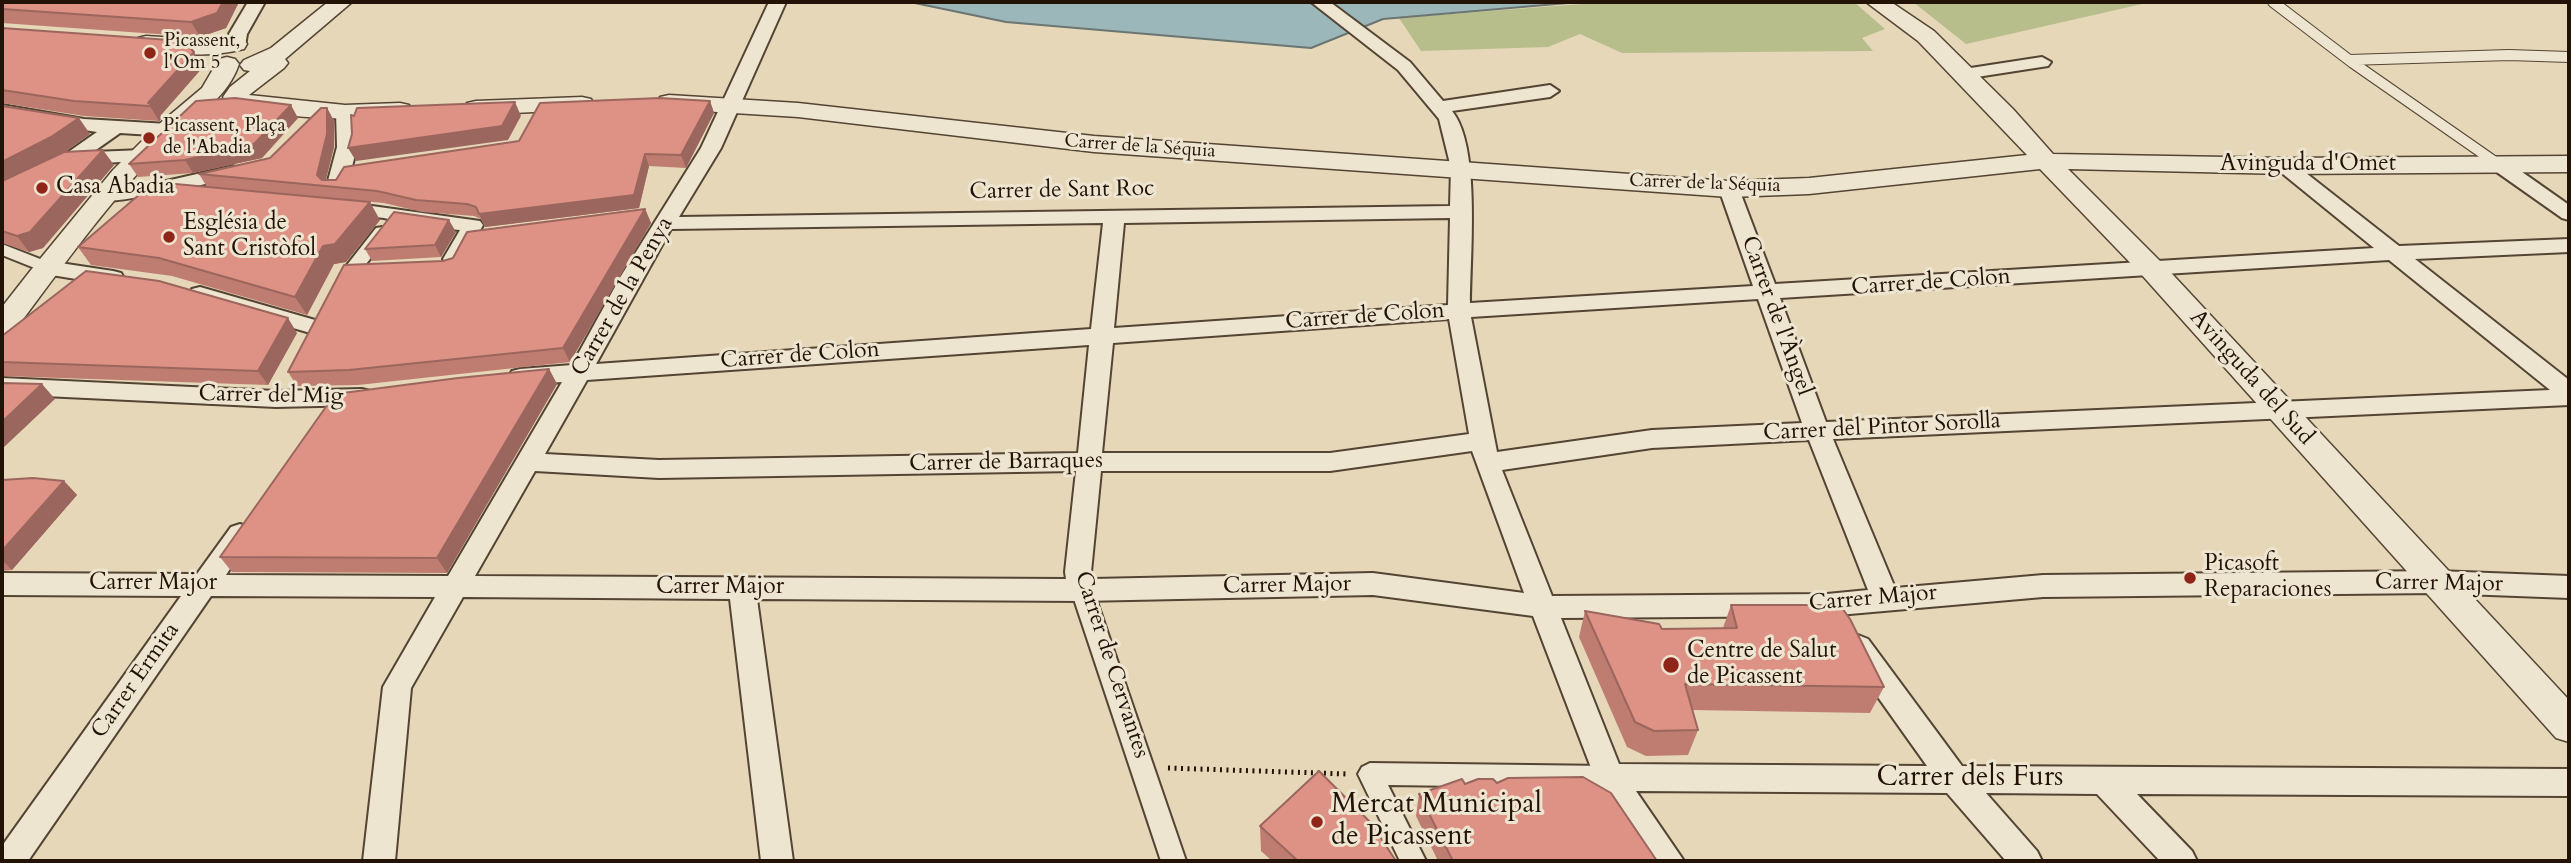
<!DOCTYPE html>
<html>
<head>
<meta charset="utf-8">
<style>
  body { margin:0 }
  #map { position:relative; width:2571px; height:863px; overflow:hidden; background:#e5d7b8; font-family:Cardo,serif }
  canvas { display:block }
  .frame { position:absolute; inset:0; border:4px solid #231307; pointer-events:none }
</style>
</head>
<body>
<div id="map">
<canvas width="2571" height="863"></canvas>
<div class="frame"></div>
</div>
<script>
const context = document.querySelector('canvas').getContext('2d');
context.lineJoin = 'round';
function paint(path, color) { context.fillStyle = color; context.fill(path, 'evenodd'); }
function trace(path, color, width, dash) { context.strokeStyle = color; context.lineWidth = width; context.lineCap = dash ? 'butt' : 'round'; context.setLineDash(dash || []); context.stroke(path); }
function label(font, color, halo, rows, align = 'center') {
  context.font = font + ' Cardo,serif'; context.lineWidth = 6; context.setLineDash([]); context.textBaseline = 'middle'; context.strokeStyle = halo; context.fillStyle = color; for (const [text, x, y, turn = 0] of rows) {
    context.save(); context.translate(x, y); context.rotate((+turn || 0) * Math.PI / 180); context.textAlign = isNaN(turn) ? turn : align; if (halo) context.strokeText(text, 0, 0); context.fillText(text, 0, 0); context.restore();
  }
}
paint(new Path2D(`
  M1608 2H1854L1885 29 1862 38 1873 51 1622 53 1580 34 1548 47 1421 51 1399 18Z
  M1913 2H2151L1966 44Z`), '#b8bd8c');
const water = new Path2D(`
  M910 2H1580L1383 19 1311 48 1006 22Z`);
paint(water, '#9bb7ba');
trace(water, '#6b7572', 2);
const service = new Path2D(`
  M2273 2 2353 63 2498 164
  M2349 60 2509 55 2569 57`);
const pedestrian = new Path2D(`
  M382 227 390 232 388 236 359 273H347L344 269 347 265 376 228Z
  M2 244 53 264 56 268 47 273 2 255Z
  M1082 582 1090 584 1093 590 1186 861H1161L1071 590 1074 584Z
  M1370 763 1609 766 1617 770 1621 777 1617 784 1609 788 1388 785 1426 861H1400L1358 774 1362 767Z`);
const minor = new Path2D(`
  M248 2H265L247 34 245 46H233L229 34Z
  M769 2H786L721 148 679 217 1450 206 1451 168 1439 119 1398 70 1311 2H1330L1410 62 1443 101 1550 85 1559 91 1550 97 1452 111C1481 146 1470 257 1470 303L1753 286 1719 189 1722 185H1736L1739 189 1775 284 2374 248 2278 170 2275 166 2278 162H2292L2399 246 2569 239V252L2415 259 2569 380V405L1833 439 1895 588 2043 575 2437 571 2569 576V598L2437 593 2043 597 1827 616 1561 618 1619 764 1927 766 1848 655 1844 647 1848 639 1858 635 1868 639 1962 766 2569 769V796L2137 794 2192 851 2197 861H2160L2097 794 1986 793 2037 851 2042 861H2006L1947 793 1636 791 1684 861H1650L1598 786 1533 616 1373 595 1082 601 757 599 793 861H761L730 599 463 597 411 688 395 861H363L383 687 435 597 211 596 28 861H2V846L181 596 2 595V573L197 574 231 527 240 524 249 527 253 534 226 575 448 576 562 382 520 385 512 383 508 377 512 371 520 369 572 365 621 276 701 148ZM1450 218 1448 305 1114 328 1124 223ZM1103 223 1091 329 596 364 671 229ZM2389 260 2550 390 1826 422 1780 298ZM1758 299 1802 423 1652 430 1497 452 1471 317ZM1449 319 1469 434 1330 453H1102L1113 343ZM1089 345 1078 453 659 460 545 454 587 380ZM1809 440 1868 590 1827 594 1552 596 1502 470 1652 448ZM1472 451 1524 593 1373 573 1093 579 1091 572 1101 471H1330ZM535 471 659 478 1076 471 1065 572 1066 579 475 576Z
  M2042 57 2051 62 2048 66 1964 79 1955 74 1964 69Z
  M2 105 84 119 168 124 178 130 168 136 120 133 93 152 143 150 150 152 153 156 150 160 75 165 2 200V186L64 155 97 132 2 117Z
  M345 106 354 112 357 147 343 202 480 221 483 225 462 264H446L443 259 460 230 422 227 384 218 324 211 321 207 337 147 336 112Z
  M2498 158 2505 160 2569 205V220L2562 218 2491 168 2488 164 2491 160Z
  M232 166 239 168 242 172 239 176 184 189 186 193 183 197C171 200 160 196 148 196 132 197 116 203 101 199L98 195 101 191 108 189 153 184Z
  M47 261 113 271 121 273 124 278 121 283 113 285 39 273 36 268 39 263Z
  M200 287 322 322 325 327 322 332 314 334 192 299 189 294 192 289Z
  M2 378 276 391 362 389 370 391 374 397 370 403 362 405 276 407 2 394Z`);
const tertiary = new Path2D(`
  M328 2H352L285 59 288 63 284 68 249 95 345 105 400 103 409 105 412 110 409 115C380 122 239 120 223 97L230 87 250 71 244 70 240 65 244 60 271 48Z
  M1866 2H1891L1934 31 2013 109 2053 154 2285 158 2569 156V172L2285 174 2068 169 2161 262 2569 700V742L2556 738 2141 274 2040 169 1809 194 1729 197 1094 152 798 117 669 109 660 107 657 102 660 97 669 95 798 103 1094 136 1729 181 1809 178 2027 155 1918 41Z
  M146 36 207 40 236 37 244 39 247 44 244 49C212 57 170 56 138 48L135 43 138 38Z
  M227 57 235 59 239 64C228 97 200 112 176 135 160 150 145 165 131 181 88 230 51 282 12 334L2 336V307L31 270 113 170 158 125 202 88 219 59Z
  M582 97 591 99 594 104 591 109 476 115 467 113 464 108 467 103 476 101Z`);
trace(service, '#544433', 12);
trace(pedestrian, '#544433', 4);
trace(minor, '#544433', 4);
trace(tertiary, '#544433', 3);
trace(new Path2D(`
  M1168 768 1348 774`), '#231307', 5, [2, 4.5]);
trace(service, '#eee5d1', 10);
paint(pedestrian, '#eee5d1');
paint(minor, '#eee5d1');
paint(tertiary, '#eee5d1');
paint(new Path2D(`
  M2 2H239L226 28 200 37 2 23Z
  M2 28 203 67 161 115 163 118 159 121 84 116 2 103Z
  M710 101 714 113 686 168 649 166 639 208 485 227 481 219 474 216 422 212 384 203 207 187 199 174 270 158 327 108 334 121V147L326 180H336Z
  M2 106 90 134 63 153 114 165 43 248 29 252 2 243Z
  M298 118 262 158 193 173 138 177 129 164Z
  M645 209 651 223 570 362 358 385 297 386 288 372 443 261Z
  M380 220 346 262 334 264 307 315 172 276 91 265 78 247Z
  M456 232 441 257 372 261 365 249Z
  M297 333 268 385 2 376V336Z
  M549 369 557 384 447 573 232 572 220 557Z
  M2 480 64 481 77 495 12 570 2 571Z
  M1731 605 1884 687 1870 713 1692 710 1698 730 1688 755 1646 756 1627 747 1579 637 1585 611 1662 629 1723 628Z
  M1497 783 1657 861H1438L1416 816 1419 794 1465 784Z
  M1260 826 1396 861H1272L1261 851Z`), '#bf7d72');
paint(new Path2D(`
  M223 2H239L226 28 200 37 191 22Z
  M194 52 203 67 161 115 163 118 159 121 148 103Z
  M710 101 714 113 686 168 681 155Z
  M515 102 521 116 508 140 356 161 348 148Z
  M291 105 298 118 262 158 193 173 185 160Z
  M327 108 334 121V147L324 186 317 175Z
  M79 118 90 134 63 153 2 183V162Z
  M103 150 114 165 43 248 29 252 17 236Z
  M645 154 649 166 639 208 485 227 479 214Z
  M370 202 380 220 346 262 334 264 307 315 295 297 323 246Z
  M645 209 651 223 570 362 563 348Z
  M449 220 456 232 441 257 435 245Z
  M288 318 297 333 268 385 258 371Z
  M549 369 557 384 447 573 437 558Z
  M42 384 55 399 2 449V422Z
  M64 481 77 495 12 570 2 560V551Z`), '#9b665d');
const building = new Path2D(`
  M2 2H223L217 13 191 22 2 9Z
  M2 28 184 41 194 52 148 103 153 102 149 106 74 101 2 90Z
  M235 98 291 105 254 144 185 160 129 164 196 101Z
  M660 98 710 101 681 155 645 154 634 195 479 214 476 207 467 204 416 200 377 191 199 174 270 158 321 108H327V134L317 175 322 180H336L344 167 519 141 540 103Z
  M515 102 502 126 348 148 352 134 351 115 354 116 357 108Z
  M2 106 79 118 51 137 2 162Z
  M103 150 30 232 17 236 2 231V181L64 152Z
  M154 182 370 202 335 244 323 246 295 297 159 258 78 247Z
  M645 209 563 348 349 370 288 372 344 265 443 261 453 258 467 232Z
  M394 212 449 220 435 245 365 249Z
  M86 271 159 281 288 318 258 371 2 362V336Z
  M549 369 437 558 220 557 335 394 458 378Z
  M2 383 42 384 2 422Z
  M33 478 64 481 2 551V480Z
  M1731 605H1840L1850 619 1884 687 1685 684 1698 730 1654 731 1635 722 1585 611 1659 624 1662 629 1737 628Z
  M1319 771 1371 823 1396 861H1298L1260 826Z
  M1583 777 1611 793 1657 861H1453L1419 794 1462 779 1465 784 1478 779H1493L1497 783 1508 778Z`);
paint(building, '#de9185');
trace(building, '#9b665d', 2);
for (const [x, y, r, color] of [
  [150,53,7,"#8f2418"],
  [149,138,7,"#8f2418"],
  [42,188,7,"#8f2418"],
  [169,237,7,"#8f2418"],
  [2190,578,7,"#8f2418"],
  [1671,665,9,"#8f2418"],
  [1317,822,7,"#8f2418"]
]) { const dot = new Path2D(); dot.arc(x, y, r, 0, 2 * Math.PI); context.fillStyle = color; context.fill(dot); trace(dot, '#eee5d1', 2.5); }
label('19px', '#231307', '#eee5d1', [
  ["Picassent,",164,42],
  ["l'Om 5",164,64],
  ["Picassent, Plaça",163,127],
  ["de l'Abadia",163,149]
], 'left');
label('19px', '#231307', '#eee5d1', [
  ["Carrer de la Séquia",1140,147,4],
  ["Carrer de la Séquia",1705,184,2]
]);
label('23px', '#231307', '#eee5d1', [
  ["Avinguda d'Omet",2308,165],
  ["Carrer de Sant Roc",1062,191,-1],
  ["Carrer de Colon",1931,283,-4],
  ["Carrer de la Penya",623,297,-60],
  ["Carrer de l'Àngel",1776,316,70],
  ["Carrer de Colon",1365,317,-4],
  ["Carrer de Colon",800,356,-4],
  ["Avinguda del Sud",2251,378,48],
  ["Carrer del Mig",271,396,1],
  ["Carrer del Pintor Sorolla",1882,428,-3],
  ["Carrer de Barraques",1006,463,-1],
  ["Carrer Major",153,584],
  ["Carrer Major",2439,584,1],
  ["Carrer Major",1287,586,-1],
  ["Carrer Major",720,588],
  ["Carrer Major",1873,599,-5],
  ["Carrer de Cervantes",1111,665,72],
  ["Carrer Ermita",136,681,-55]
]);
label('23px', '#231307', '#eee5d1', [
  ["Casa Abadia",56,188],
  ["Església de",183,224],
  ["Sant Cristòfol",183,250],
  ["Picasoft",2204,565],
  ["Reparaciones",2204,591],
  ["Centre de Salut",1687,652],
  ["de Picassent",1687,678]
], 'left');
label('28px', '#231307', '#eee5d1', [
  ["Carrer dels Furs",1970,779]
]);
label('28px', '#231307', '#eee5d1', [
  ["Mercat Municipal",1331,806],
  ["de Picassent",1331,838]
], 'left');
</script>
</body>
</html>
